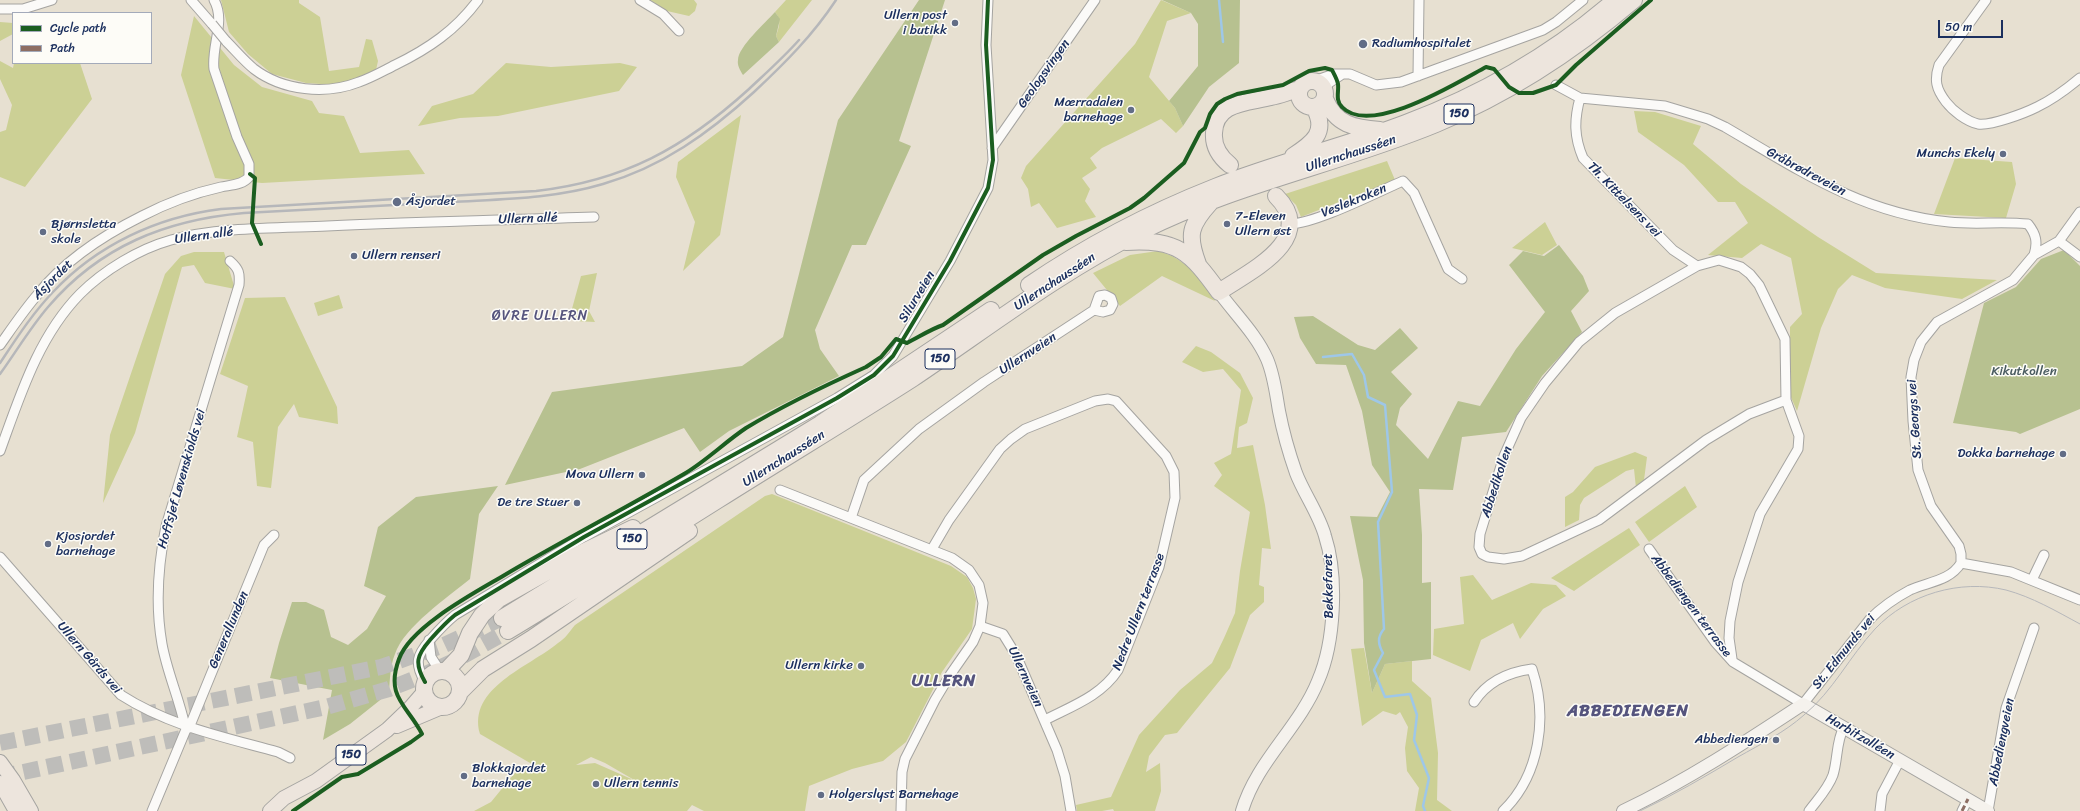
<!DOCTYPE html>
<html>
<head>
<meta charset="utf-8">
<style>
  body { margin:0 }
  #map { position:relative; width:2080px; height:811px; overflow:hidden; background:#e7e0d1; font-family:Sriracha,sans-serif }
  canvas { display:block }
  .legend { position:absolute; left:12px; top:12px; width:140px; height:52px; box-sizing:border-box; background:#fdfcf7; border:1px solid #a3aaba; margin:0; padding:5px 7px; list-style:none; font-size:12px; color:#1b2f5e }
  .legend li { display:flex; align-items:center; gap:8px; height:20px }
  .legend b { width:20px; border:1px solid #a3aaba }
  .scale { position:absolute; left:1938px; top:20px; width:65px; height:18px; box-sizing:border-box; border:2px solid #1b2f5e; border-top:0; padding-left:5px; font-size:12px; line-height:14px; white-space:nowrap; color:#1b2f5e; -webkit-text-stroke:3px #fdfcf7; paint-order:stroke }
</style>
</head>
<body>
<div id="map">
<canvas width="2080" height="811"></canvas>
<ul class="legend">
<li><b style="height:5px;background:#1b5e20"></b>Cycle path</li>
<li><b style="height:5px;background:#8d6e63"></b>Path</li>
</ul>
<div class="scale">50 m</div>
</div>
<script>
const context = document.querySelector('canvas').getContext('2d');
context.lineJoin = 'round';
function paint(path, color) { context.fillStyle = color; context.fill(path, 'evenodd'); }
function trace(path, color, width, dash) { context.strokeStyle = color; context.lineWidth = width; context.lineCap = dash ? 'butt' : 'round'; context.setLineDash(dash || []); context.stroke(path); }
function label(font, color, halo, rows, align = 'center') {
  context.font = font + ' Sriracha,sans-serif'; context.lineWidth = 3; context.setLineDash([]); context.textBaseline = 'middle'; context.strokeStyle = halo; context.fillStyle = color; for (const [text, x, y, turn = 0] of rows) {
    context.save(); context.translate(x, y); context.rotate((+turn || 0) * Math.PI / 180); context.textAlign = isNaN(turn) ? turn : align; if (halo) context.strokeText(text, 0, 0); context.fillText(text, 0, 0); context.restore();
  }
}
paint(new Path2D(`
  M221 0H299V3L320 17 329 71 359 67 366 39 372 40 378 61 376 70 358 81 336 85 306 83 272 74 248 54 229 32Z
  M650 0H694L697 4 695 11 689 16 667 11Z
  M786 0H812L779 42 776 36C779 27 782 20 775 12Z
  M1161 0 1191 13 1167 21 1149 77 1175 108 1183 126 1176 133 1161 119 1102 148 1090 158 1097 168 1082 178 1090 189 1085 201 1096 217 1057 228 1039 203 1031 207 1028 189 1021 178 1026 166 1135 44Z
  M194 16 234 65 262 87 312 101 319 113 344 116 360 153 409 150 425 174 262 183 215 178 181 75Z
  M0 22 13 23V34L0 41Z
  M0 61 13 68 14 63H80L92 99 25 187 0 177V132L6 130 12 105 0 79Z
  M506 63 551 67 620 63 637 67 619 91 498 116 460 118 418 126 432 106 473 94Z
  M1634 111 1655 112 1701 126 1693 144 1741 184 1818 237 1876 273 1997 280 1962 299 1885 288 1852 275 1838 289 1821 328 1797 411 1790 395V327L1802 314 1791 258 1761 244 1742 258 1708 255 1748 223 1735 202H1718L1684 165 1638 132Z
  M741 115 720 235 683 271 695 222 676 177 678 162Z
  M1955 158 2012 162 2016 184 2006 218 1934 214Z
  M1387 161 1395 180 1301 217 1296 205 1285 194Z
  M1545 222 1557 245 1542 255 1512 248Z
  M1158 251C1188 259 1198 278 1215 301L1162 276 1120 306 1093 273 1130 255Z
  M194 252H224L235 289 205 283 194 265 182 267 135 433 103 503 110 435 165 274 181 256Z
  M597 273 589 311 595 322 575 321 570 316 581 276Z
  M339 295 343 308 318 316 314 303Z
  M285 297 337 407 338 424 299 417 294 404 278 427 271 488 257 486 253 442 237 437 248 386 220 374 245 298Z
  M1196 346 1211 352 1240 373 1253 398 1247 423 1239 427 1237 448 1253 445 1265 505 1271 549 1262 548 1259 585 1264 587V602L1250 615 1230 668 1177 733 1165 735 1149 756 1146 772 1160 763 1161 791 1155 811H1114L1113 809 1102 811H1077L1076 805 1111 797 1139 735 1180 690 1212 663 1224 638 1235 613 1240 571 1250 512 1214 486 1222 475 1214 463 1231 454 1241 390 1223 369 1203 372 1182 362Z
  M1635 452 1647 457 1644 480 1636 488 1634 469 1626 471 1584 498 1580 505 1579 520 1565 527V497L1573 492 1595 467Z
  M1685 486 1697 507 1649 542 1635 522Z
  M772 494 951 566 967 577 973 588 976 599 972 629 942 672 906 742 883 761 852 769 809 786 805 811H704L692 805 687 811H474L491 802 518 769 537 767 480 734C467 688 529 667 558 643 565 639 570 631 575 625L765 496ZM591 757 605 763 636 781 595 763 576 765Z
  M1629 528 1640 545 1574 591 1551 578Z
  M1473 575 1492 600 1531 583 1556 585 1566 596 1543 609 1520 639 1513 623 1481 640 1470 671 1433 655 1434 629 1464 624 1460 577Z
  M1364 648 1372 693 1385 664 1412 661V681L1431 698 1438 753 1437 800 1452 811H1415L1419 788 1407 771 1405 748 1408 727 1400 712 1396 715 1383 711 1362 726 1351 649Z`), '#ccd095');
paint(new Path2D(`
  M919 0H945L899 141 911 146 866 245H852L815 330 820 349 839 376 729 431 700 452 684 428 580 469 505 485 552 392 742 366 783 337 838 120Z
  M1162 0H1240L1239 63 1209 87 1183 126 1175 108 1169 101 1198 66V24L1191 13Z
  M775 12 780 19 776 36 779 42 743 75C740 70 737 65 738 60 738 47 766 22 775 12Z
  M1559 245 1583 276 1589 291 1571 311 1582 332 1542 376 1506 432 1462 437 1453 490 1419 489 1422 535V583L1431 582V659L1385 664 1372 693 1364 643 1363 580 1350 516 1377 517 1390 492 1372 465 1362 411 1346 365 1316 364 1300 338 1294 317 1313 316 1358 345 1375 350 1400 328 1418 348 1391 372 1412 394 1400 408 1396 425 1428 459 1458 401 1480 406 1516 349 1545 312 1509 265 1523 251 1544 256Z
  M2064 250 2080 266V409L2020 434 2016 432 1953 423 1984 303 2016 287 2041 259Z
  M498 486 479 514 470 579C448 597 404 627 395 654 390 666 390 679 389 693L350 724 323 740 332 690 270 678 279 643 292 602H306L324 610 331 637 348 645 367 629 386 596 364 586 378 527 416 497Z`), '#b7c190');
trace(new Path2D(`
  M1219 0 1223 42
  M1323 357 1352 354 1364 375 1368 397 1385 405 1392 492 1378 522 1384 629C1377 637 1378 644 1383 653L1374 670 1385 697 1410 694 1417 715 1414 740 1429 778 1423 806 1425 811`), '#9ec7e8', 2.5);
trace(new Path2D(`
  M0 743 381 667 444 645 502 618
  M0 777 326 707 389 689 419 677 452 662 508 631`), '#bebdba', 16, [16, 8]);
const street = new Path2D(`
  M191 0 212 24
  M640 0 663 14 679 31
  M1986 0 1939 65C1934 80 1936 89 1946 102 1953 111 1966 121 1978 124 1991 126 2025 113 2037 107 2052 100 2068 88 2080 78
  M0 9H23L52 0
  M226 41C235 50 244 61 254 69 283 91 326 95 359 82 371 78 383 71 395 65 428 49 456 30 478 0
  M1418 76 1419 0
  M1314 81 1334 74H1350L1376 85 1401 82 1543 30 1556 22 1583 0
  M1556 85 1580 98 1665 106 1708 119 1725 127C1799 170 1861 213 1949 222 1976 225 2002 221 2028 224 2036 234 2038 242 2034 255
  M1324 89 1329 83 1341 75
  M1580 98C1574 120 1574 137 1583 158L1673 250 1697 266
  M992 148 1095 0
  M1290 224C1317 223 1375 193 1403 181L1414 193 1448 269 1462 279
  M2059 241 2080 257
  M1719 260 1741 267 1750 274 1759 285 1785 339 1786 400 1749 414 1706 440 1599 520 1522 556 1504 559 1488 557 1482 554 1479 547 1480 534 1504 456 1521 418 1545 383 1579 342 1615 313 1697 266Z
  M0 345C12 328 24 310 38 294 65 260 104 235 142 216 167 203 194 193 221 187 230 185 243 185 249 177V164L237 137 214 69C211 46 226 21 214 0
  M0 451C20 396 38 337 80 294 104 270 139 249 171 240 216 227 280 228 327 226 416 222 505 220 594 217
  M780 490 952 558 969 570 979 585 983 603 980 626 973 642 950 675 935 700 905 759 902 772 901 811
  M851 518 864 480 919 429 984 382 1094 310 1099 296 1105 295 1111 298 1113 304 1110 310 1103 312 1094 310
  M932 549 949 520 1000 449 1011 439 1025 429 1095 401 1108 399 1116 401 1166 456 1174 472 1175 498 1159 567 1118 670C1101 696 1072 706 1045 720
  M1649 549 1715 642 1733 662 1803 704 1870 619C1882 607 1895 598 1910 590 1928 582 1950 581 1961 563L2011 572 2080 600
  M0 557 121 695C169 726 224 737 278 752L290 758
  M1961 563V554L1959 546 1931 506 1918 470 1913 421 1911 377 1914 360 1921 342 1937 322 2013 280 2034 255 2059 241 2080 212
  M2032 580 2044 555
  M980 626 1003 634 1016 655 1057 750 1065 776 1071 811
  M429 640 431 657 440 671
  M1732 659 1729 638 1730 621 1738 582 1760 514 1798 449 1799 436 1786 400
  M425 682C414 663 417 655 430 640 438 631 445 623 455 615L584 537 837 398 874 375 893 356 950 261 988 188 993 160 986 45 988 0
  M1474 702C1487 682 1509 672 1532 669 1548 717 1540 775 1503 811
  M185 726C179 698 167 672 162 644 155 604 158 565 166 526L239 285C240 273 239 269 230 261
  M189 728 264 545 274 535
  M152 811 187 727
  M1809 811C1817 800 1828 789 1833 775 1838 759 1836 741 1844 727
  M1880 811 1882 794 1900 760
  M1962 811 1968 799
  M1988 811 2006 708 2034 628`);
const secondary = new Path2D(`
  M1219 292C1235 314 1256 334 1267 359 1274 375 1276 394 1279 411 1283 432 1289 453 1296 473 1304 494 1319 514 1325 536 1338 576 1335 642 1318 681 1299 728 1256 762 1242 811
  M1623 811C1686 781 1744 743 1803 704L1988 811`);
const primary = new Path2D(`
  M397 726 442 707
  M0 762 13 780 31 811
  M0 783 16 811
  M270 811 284 798 316 781 387 730 411 707 424 692`);
const highway = new Path2D(`
  M1299 94a13 13 0 1 1 26 0a13 13 0 1 1-26 0Z
  M1325 99C1336 125 1354 128 1380 130
  M1293 156C1313 143 1328 132 1314 107
  M1230 165C1220 157 1213 147 1214 133 1215 102 1247 103 1271 97 1281 95 1290 91 1300 89
  M1126 242C1178 239 1190 252 1219 292 1250 271 1319 239 1276 196
  M1198 264C1187 235 1190 225 1210 203
  M1029 285C1088 245 1149 213 1215 187 1278 162 1343 147 1406 123 1483 94 1553 54 1615 0
  M502 618 820 424 991 310
  M508 631C579 588 648 544 718 500 783 459 848 420 912 379 988 328 1060 272 1142 231 1236 184 1339 164 1436 124 1509 94 1574 51 1634 0
  M424 689a18 18 0 1 1 36 0a18 18 0 1 1-36 0Z
  M446 671 461 655 470 633 482 615 499 599 575 556 633 528
  M460 692 483 669 531 639 689 531`);
trace(street, '#a5a4a1', 11);
trace(secondary, '#a5a4a1', 14);
trace(primary, '#a5a4a1', 16);
trace(highway, '#a5a4a1', 18);
trace(street, '#fbfaf8', 9);
trace(secondary, '#f5f2ed', 12);
trace(primary, '#ede5dd', 14);
trace(highway, '#ede5dd', 16);
trace(new Path2D(`
  M1640 811C1674 795 1706 776 1738 757 1761 744 1785 732 1804 715 1833 691 1850 656 1875 629 1908 594 1960 579 2006 590 2032 597 2056 611 2080 624`), '#b6b7ba', 1);
trace(new Path2D(`
  M0 363C16 339 32 314 53 292 97 245 157 217 221 209L536 191C624 181 684 148 749 89 766 73 784 57 799 40
  M0 374C16 352 30 328 48 307 100 246 166 220 244 213 313 209 382 206 451 202 501 199 553 199 603 184 662 167 709 133 754 92 785 63 813 35 836 0`), '#b6b7ba', 2.5);
const streetBridge = new Path2D(`
  M212 24 226 41`);
trace(streetBridge, '#a5a4a1', 11, []);
trace(streetBridge, '#fbfaf8', 9);
trace(new Path2D(`
  M1962 811 1968 799`), '#8d6e63', 3, [6, 3]);
trace(new Path2D(`
  M250 174 255 178 252 223 261 244
  M425 682C414 663 417 655 430 640 438 631 445 623 455 615L584 537 837 398 874 375 893 356 950 261 988 188 993 160 986 45 988 0
  M293 811 342 777 358 774 411 742 422 734C407 705 385 697 399 659 410 627 474 593 503 576 562 541 624 509 684 474 706 461 725 442 746 428 784 405 826 385 866 367L881 357 896 339 907 343C919 337 931 329 943 325L1043 255 1076 236 1130 208 1144 198 1184 163 1200 132 1205 128 1210 114 1217 104 1225 99 1237 94 1283 85 1309 71 1325 68 1332 70C1334 74 1337 79 1338 84 1339 92 1335 100 1342 107 1370 137 1458 82 1486 67L1494 69 1509 87 1519 93H1533L1556 85 1576 65 1651 0`), '#1b5e20', 4);
for (const [x, y, r, color] of [
  [955,23,4,"#626d86"],
  [1363,44,5,"#626d86"],
  [1131,110,4,"#626d86"],
  [2003,154,4,"#626d86"],
  [397,202,5,"#626d86"],
  [1227,224,4,"#626d86"],
  [43,232,4,"#626d86"],
  [354,256,4,"#626d86"],
  [2063,454,4,"#626d86"],
  [642,475,4,"#626d86"],
  [577,503,4,"#626d86"],
  [48,544,4,"#626d86"],
  [861,666,4,"#626d86"],
  [1776,740,4,"#626d86"],
  [464,776,4,"#626d86"],
  [596,784,4,"#626d86"],
  [821,795,4,"#626d86"]
]) { const dot = new Path2D(); dot.arc(x, y, r, 0, 2 * Math.PI); context.fillStyle = color; context.fill(dot); trace(dot, '#fdfcf7', 1.5); }
for (const [x, y, w] of [
  [1459,114,30],
  [940,359,30],
  [632,539,30],
  [351,755,30]
]) { const box = new Path2D(); box.roundRect(x - w / 2, y - 10, w, 20, 3); context.fillStyle = '#fdfcf7'; context.fill(box); trace(box, '#1b2f5e', 1); }
label('bold 12px', '#1b2f5e', null, [
  ["150",1459,114],
  ["150",940,359],
  ["150",632,539],
  ["150",351,755]
]);
label('13px', '#1b2f5e', '#fdfcf7', [
  ["Ullern post",947,16,"right"],
  ["i butikk",947,31,"right"],
  ["Radiumhospitalet",1372,44],
  ["Mærradalen",1123,103,"right"],
  ["barnehage",1123,118,"right"],
  ["Munchs Ekely",1995,154,"right"],
  ["Åsjordet",406,202],
  ["7-Eleven",1235,217],
  ["Ullern øst",1235,232],
  ["Bjørnsletta",51,225],
  ["skole",51,240],
  ["Ullern renseri",362,256],
  ["Dokka barnehage",2055,454,"right"],
  ["Mova Ullern",634,475,"right"],
  ["De tre Stuer",569,503,"right"],
  ["Kjosjordet",56,537],
  ["barnehage",56,552],
  ["Ullern kirke",853,666,"right"],
  ["Abbediengen",1768,740,"right"],
  ["Blokkajordet",472,769],
  ["barnehage",472,784],
  ["Ullern tennis",604,784],
  ["Holgerslyst Barnehage",829,795]
], 'left');
label('13px', '#1b2f5e', '#fdfcf7', [
  ["Geologsvingen",1044,74,-55],
  ["Ullernchausséen",1351,154,-18],
  ["Gråbrødreveien",1806,172,28],
  ["Th. Kittelsens vei",1624,200,46],
  ["Veslekroken",1354,201,-22],
  ["Ullern allé",528,219,-2],
  ["Ullern allé",204,236,-8],
  ["Åsjordet",53,280,-45],
  ["Ullernchausséen",1055,282,-33],
  ["Silurveien",917,297,-59],
  ["Ullernveien",1028,354,-33],
  ["St. Georgs vei",1915,419,-94],
  ["Ullernchausséen",784,459,-32],
  ["Hoffsjef Løvenskiolds vei",182,479,-74],
  ["Abbedikollen",1497,482,-72],
  ["Bekkefaret",1329,586,-91],
  ["Abbediengen terrasse",1691,606,53],
  ["Nedre Ullern terrasse",1139,612,-69],
  ["Generallunden",229,630,-67],
  ["St. Edmunds vei",1844,652,-51],
  ["Ullern Gårds vei",89,658,49],
  ["Ullernveien",1025,677,65],
  ["Harbitzalléen",1860,737,30],
  ["Abbediengveien",2002,742,-79]
]);
label('13px', '#495b60', '#fdfcf7', [
  ["Kikutkollen",2024,372]
]);
context.letterSpacing = '1px';
label('14px', '#55547d', '#fdfcf7', [
  ["ØVRE ULLERN",540,316]
]);
context.letterSpacing = '0px';
context.letterSpacing = '1px';
label('bold 17px', '#55547d', '#fdfcf7', [
  ["ULLERN",944,682],
  ["ABBEDIENGEN",1628,712]
]);
context.letterSpacing = '0px';
</script>
</body>
</html>
